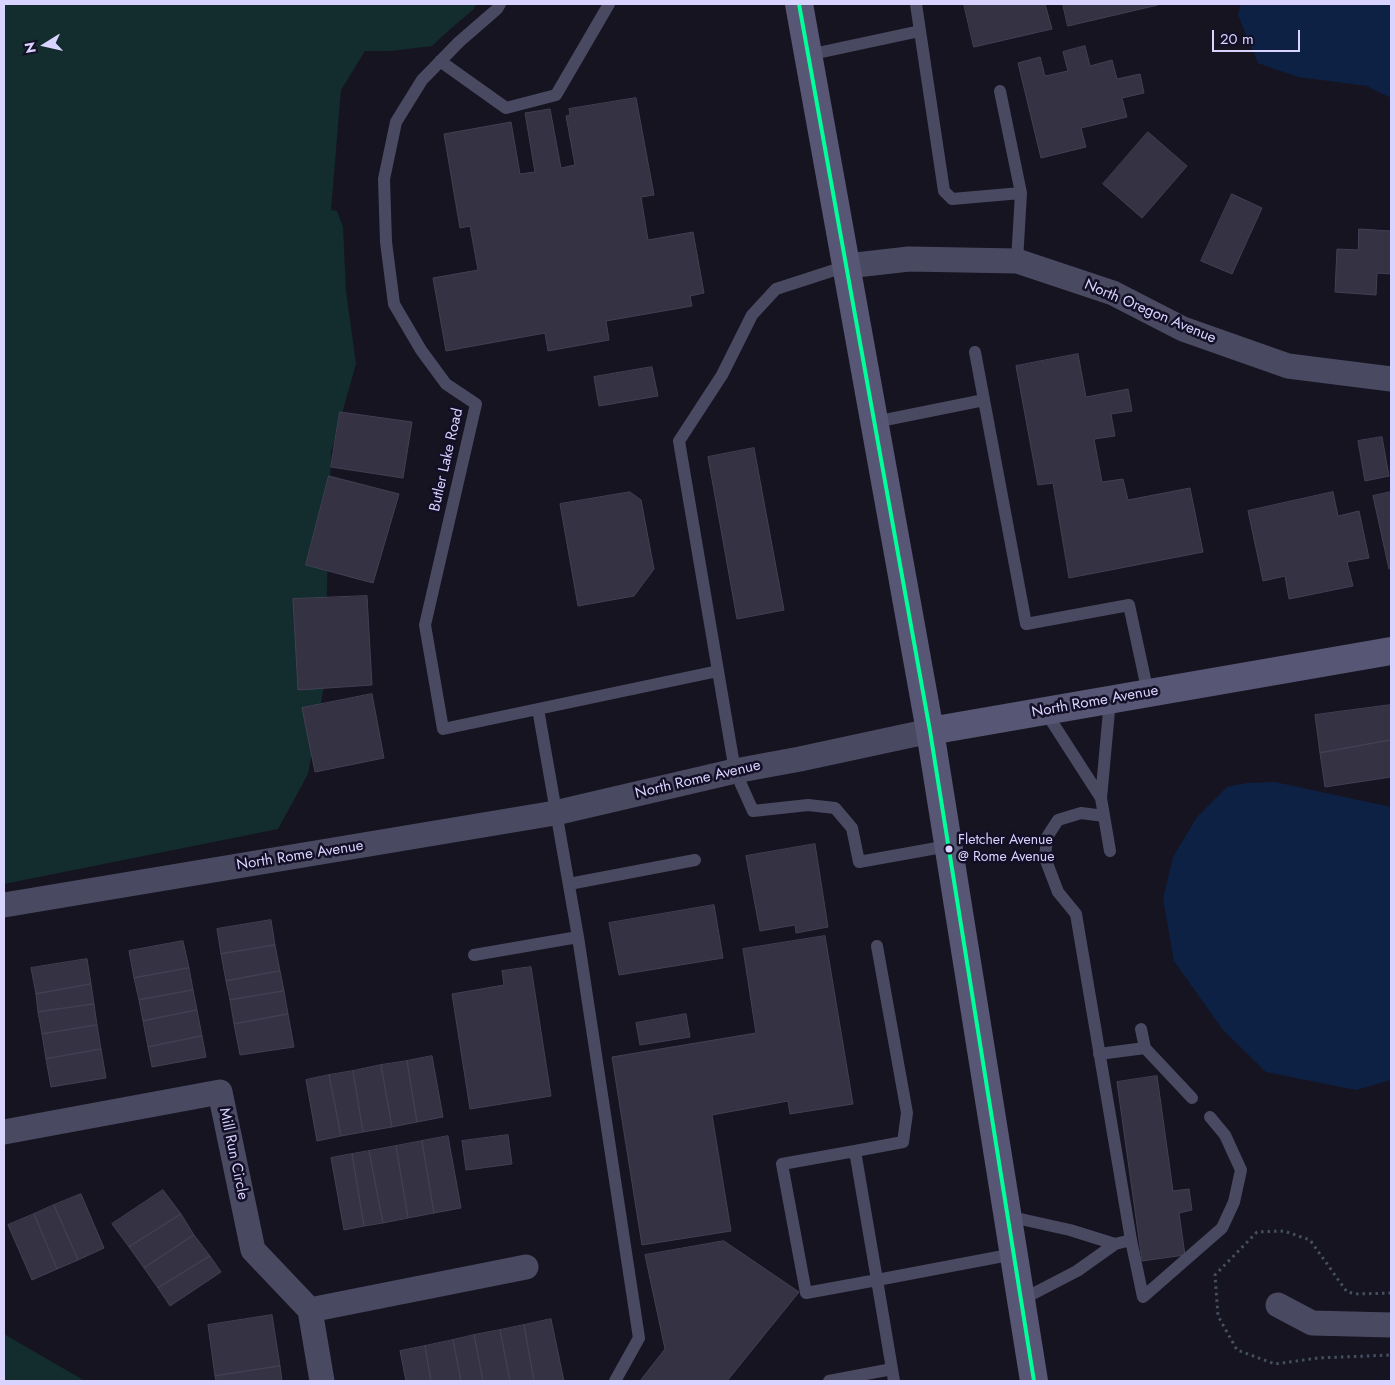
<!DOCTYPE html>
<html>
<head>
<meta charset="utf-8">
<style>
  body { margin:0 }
  #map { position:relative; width:1395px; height:1385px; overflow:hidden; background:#161421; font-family:Jost,sans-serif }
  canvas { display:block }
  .frame { position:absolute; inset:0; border:5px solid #d9d4ff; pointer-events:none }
  .north { position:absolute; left:20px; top:20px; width:50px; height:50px; -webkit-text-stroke:4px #130f26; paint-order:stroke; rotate:260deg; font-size:14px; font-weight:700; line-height:20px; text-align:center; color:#d9d4ff }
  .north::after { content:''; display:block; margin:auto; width:18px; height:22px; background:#d9d4ff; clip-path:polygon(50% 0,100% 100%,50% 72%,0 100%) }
  .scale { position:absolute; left:1212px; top:30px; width:88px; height:22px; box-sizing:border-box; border:2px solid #d9d4ff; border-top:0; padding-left:6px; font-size:15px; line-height:18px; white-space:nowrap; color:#d9d4ff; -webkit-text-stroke:4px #130f26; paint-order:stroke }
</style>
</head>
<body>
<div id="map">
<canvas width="1395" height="1385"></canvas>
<div class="frame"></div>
<div class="north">N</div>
<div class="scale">20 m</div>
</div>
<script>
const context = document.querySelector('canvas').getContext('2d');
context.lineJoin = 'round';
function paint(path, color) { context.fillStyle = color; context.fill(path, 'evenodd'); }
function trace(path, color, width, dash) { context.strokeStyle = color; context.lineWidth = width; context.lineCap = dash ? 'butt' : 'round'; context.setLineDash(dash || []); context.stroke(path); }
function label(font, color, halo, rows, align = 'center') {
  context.font = font + ' Jost,sans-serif'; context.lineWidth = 5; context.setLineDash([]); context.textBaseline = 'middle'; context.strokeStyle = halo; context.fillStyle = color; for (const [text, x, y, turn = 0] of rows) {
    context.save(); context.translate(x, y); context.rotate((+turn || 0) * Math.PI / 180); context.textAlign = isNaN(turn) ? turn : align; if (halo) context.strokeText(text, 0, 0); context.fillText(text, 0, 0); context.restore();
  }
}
paint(new Path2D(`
  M4 4H476L474 9 448 31 432 46 391 51H365L341 90 331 210 337 211 343 227 346 291 356 364 331 452 324 686 308 774 278 829 4 884Z
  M4 1334 85 1381H4Z`), '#132c2d');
paint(new Path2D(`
  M1241 4H1391V98L1367 86 1298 77 1258 63 1238 15Z
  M1275 782 1391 807V1080L1356 1090 1266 1072 1223 1030 1174 961 1163 899 1173 857 1197 817 1227 787 1247 783Z`), '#0d2144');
const building = new Path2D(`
  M964 4H1045L1052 29 974 47Z
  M1063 4H1158V5L1068 26Z
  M1085 46 1090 66 1112 60 1117 79 1140 74 1144 93 1122 98 1127 117 1081 128 1086 147 1041 158 1018 63 1040 57 1045 76 1068 71 1063 52Z
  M636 98 654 195 641 197 648 240 693 232 704 293 690 296 692 306 606 321 609 340 548 351 545 333 446 351 433 278 478 270 470 226 460 228 444 134 511 122 520 174 535 172 525 113 550 109 561 168 575 165 566 116 570 115 569 109Z
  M1148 132 1187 166 1142 218 1103 184Z
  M1232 194 1262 208 1232 274 1201 261Z
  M1359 229 1391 231V274L1377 273 1376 295 1335 292 1337 249 1358 250Z
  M1078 354 1086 397 1128 389 1132 411 1111 414 1115 436 1094 439 1102 482 1123 479 1128 500 1190 488 1203 552 1069 578 1053 483 1038 485 1016 366Z
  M652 367 658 396 599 406 594 377Z
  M340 412 412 422 403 478 331 467Z
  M1382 437 1389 476 1365 481 1358 441Z
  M754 448 784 610 737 619 708 457Z
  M329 476 399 494 373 583 306 565Z
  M630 492 641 500 654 569 634 596 578 606 560 504Z
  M1333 492 1338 516 1359 511 1369 558 1347 562 1353 586 1289 599 1285 576 1263 581 1248 511Z
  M1391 492V568L1389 569 1373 496Z
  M367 596 372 685 298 690 293 599Z
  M372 694 384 758 315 772 302 708Z
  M1391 705V740L1320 753 1315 715Z
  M1391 740V777L1325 787 1320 753Z
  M815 844 828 927 796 933 795 925 760 931 746 856Z
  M714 905 723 958 619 975 609 923Z
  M271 920 275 945 221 954 217 929Z
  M825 936 853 1104 790 1114 788 1101 712 1115 731 1231 642 1245 612 1057 756 1033 743 949Z
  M183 941 189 968 134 978 129 951Z
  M275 945 280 971 226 981 221 954Z
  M87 959 91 984 36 994 31 968Z
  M531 967 551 1096 470 1109 452 994 504 985 502 971Z
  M189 968 193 990 139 1000 134 978Z
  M280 971 284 991 230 1000 226 981Z
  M91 984 94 1004 38 1012 36 994Z
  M193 990 197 1010 143 1021 139 1000Z
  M284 991 288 1014 234 1024 230 1000Z
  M94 1004 97 1025 42 1034 38 1012Z
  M197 1010 202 1036 148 1047 143 1021Z
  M288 1014 294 1047 240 1055 234 1024Z
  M686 1014 690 1037 640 1045 636 1023Z
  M97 1025 101 1049 46 1059 42 1034Z
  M202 1036 206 1057 152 1067 148 1047Z
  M101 1049 106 1078 51 1087 46 1059Z
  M432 1056 443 1117 417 1122 407 1061Z
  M407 1061 417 1122 392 1127 381 1065Z
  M381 1065 392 1127 363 1132 353 1071Z
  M353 1071 363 1132 341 1136 329 1075Z
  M329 1075 341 1136 317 1141 306 1080Z
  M1157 1076 1173 1191 1189 1189 1192 1210 1179 1213 1185 1255 1142 1261 1117 1082Z
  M508 1135 512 1164 466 1170 462 1141Z
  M448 1136 461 1208 434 1213 422 1141Z
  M422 1141 434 1213 408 1218 396 1146Z
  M396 1146 408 1218 383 1223 369 1151Z
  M369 1151 383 1223 364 1226 352 1154Z
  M352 1154 364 1226 344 1230 331 1158Z
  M163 1190 181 1214 129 1247 112 1224Z
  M81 1194 104 1248 78 1260 54 1205Z
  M54 1205 78 1260 57 1269 34 1214Z
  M34 1214 57 1269 32 1280 8 1225Z
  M181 1214 194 1235 144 1268 129 1247Z
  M194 1235 210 1256 158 1288 144 1268Z
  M724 1241 799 1292 727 1381H640L665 1349 645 1255Z
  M210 1256 221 1272 170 1306 158 1288Z
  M272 1315 280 1366 215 1376 208 1325Z
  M551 1319 564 1381H534L524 1325Z
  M524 1325 534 1381H510L500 1330Z
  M500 1330 510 1381H483L474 1335Z
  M474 1335 483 1381H461L453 1340Z
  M453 1340 461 1381H431L425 1346Z
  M425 1346 431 1381H406L400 1351Z
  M280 1366 282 1381H216L215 1376Z`);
paint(building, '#343243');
trace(building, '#433f54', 1);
trace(new Path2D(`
  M1391 1293 1358 1294 1347 1292 1310 1240 1284 1231 1257 1232 1215 1275 1218 1316 1237 1350 1275 1364 1318 1358 1391 1355`), '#44505f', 3, [2.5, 4]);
trace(new Path2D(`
  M920 31 944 191 952 199 1021 193
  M808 55 920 31 916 4
  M440 61 506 108 556 95 609 4
  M1000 91 1021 193 1017 261
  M847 266 776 289 752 315 722 375 679 441 735 771 753 811 808 805 835 808 852 828 859 862 948 846
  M975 352 984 400
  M875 422 984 400 1026 624 1129 605 1148 693
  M1110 700 1101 798 1110 851
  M538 709 718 671
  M1045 711 1101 798
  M1104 816 1081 813 1058 820 1047 837 1045 858 1058 892 1076 914 1131 1240 1143 1297 1222 1228 1234 1202 1241 1170 1225 1135 1210 1117
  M569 884 695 860
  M578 937 639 1338 615 1381
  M877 946 907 1113 903 1142 855 1151 877 1280 1014 1254
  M474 955 578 937 538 709 443 729 425 625 476 404 446 384 421 350 394 304 386 242 384 179 396 122 422 80 459 42 497 9 500 4
  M1141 1029 1145 1048
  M1099 1054 1145 1048 1192 1098
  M855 1151 782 1164 806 1293 877 1280 894 1381
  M1007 1216 1070 1230 1115 1244
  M1021 1300 1077 1271 1115 1244 1131 1240
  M829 1381 892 1369`), '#4a4962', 12);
trace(new Path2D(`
  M847 266 909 259 1017 261 1113 293 1183 329 1288 366 1391 379
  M4 905 555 813 735 771 800 759 930 731
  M4 1132 220 1092 253 1250 310 1310 322 1381
  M1278 1305 1312 1323 1391 1325
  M310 1310 526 1267`), '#4a4962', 25);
trace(new Path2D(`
  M799 4 930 731 1034 1381
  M930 731 1391 651`), '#575674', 28);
trace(new Path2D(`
  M799 4 930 731 1034 1381`), '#0f9', 4);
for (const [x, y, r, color] of [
  [949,849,4.5,"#d9d4ff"]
]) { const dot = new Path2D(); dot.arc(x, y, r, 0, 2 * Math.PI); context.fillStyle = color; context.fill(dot); trace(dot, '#130f26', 2); }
label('14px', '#d9d4ff', '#130f26', [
  ["Fletcher Avenue",958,841],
  ["@ Rome Avenue",958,858]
], 'left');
label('15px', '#d9d4ff', '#130f26', [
  ["North Oregon Avenue",1150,312,23],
  ["Butler Lake Road",447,460,-77],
  ["North Rome Avenue",1095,702,-10],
  ["North Rome Avenue",698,780,-13],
  ["North Rome Avenue",300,856,-9],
  ["Mill Run Circle",233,1154,78]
]);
</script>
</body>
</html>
